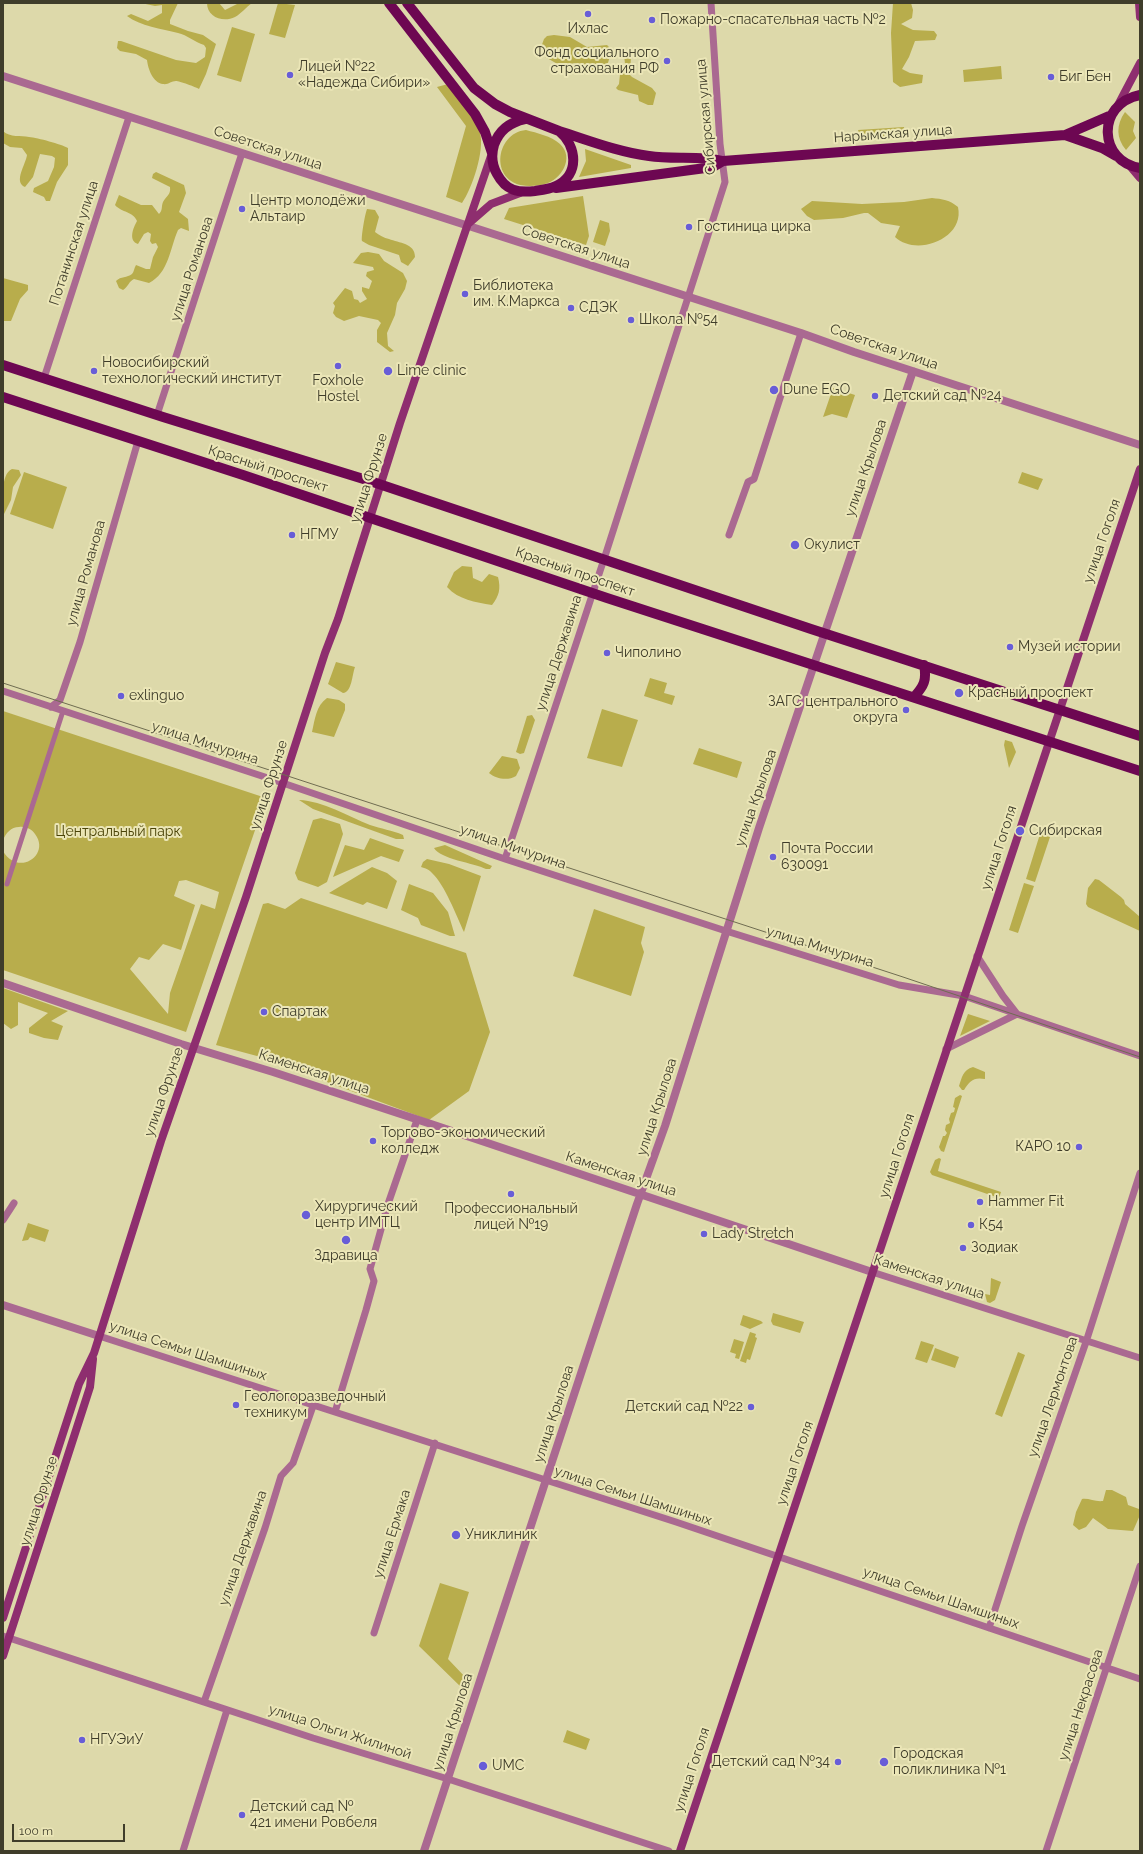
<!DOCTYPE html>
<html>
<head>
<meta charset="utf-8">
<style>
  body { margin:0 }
  #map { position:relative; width:1143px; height:1854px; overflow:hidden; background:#ddd9aa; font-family:Raleway,sans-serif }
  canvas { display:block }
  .frame { position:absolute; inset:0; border:4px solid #3f3d2a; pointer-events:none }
  .scale { position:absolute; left:12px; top:1824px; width:113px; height:18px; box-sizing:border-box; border:2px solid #3f3d2a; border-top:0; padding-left:5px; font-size:12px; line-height:14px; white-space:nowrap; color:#3f3d2a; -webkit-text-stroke:3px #ebe6b7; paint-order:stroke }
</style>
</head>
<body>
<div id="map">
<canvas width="1143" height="1854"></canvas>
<div class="frame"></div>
<div class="scale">100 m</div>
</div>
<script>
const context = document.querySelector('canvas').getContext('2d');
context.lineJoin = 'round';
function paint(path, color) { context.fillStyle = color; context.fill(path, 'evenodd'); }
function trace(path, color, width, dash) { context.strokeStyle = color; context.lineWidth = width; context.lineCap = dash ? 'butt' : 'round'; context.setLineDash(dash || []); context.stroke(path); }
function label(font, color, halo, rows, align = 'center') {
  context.font = font + ' Raleway,sans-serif'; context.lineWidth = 4; context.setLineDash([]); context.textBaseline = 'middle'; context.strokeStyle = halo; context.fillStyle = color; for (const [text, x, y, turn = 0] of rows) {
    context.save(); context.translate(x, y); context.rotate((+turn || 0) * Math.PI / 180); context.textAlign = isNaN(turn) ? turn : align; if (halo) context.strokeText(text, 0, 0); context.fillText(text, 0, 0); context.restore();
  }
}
paint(new Path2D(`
  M141 3H178L170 20V24L188 31 203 35 216 44 206 74 199 89C196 87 179 81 176 81 171 81 168 85 163 84 153 83 148 69 147 60L136 54 120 51 117 48 118 41H121L176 60 196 63 205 57 206 48 204 45C195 42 187 35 178 33 162 29 140 26 127 16L131 14 148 21 162 13V5L155 6Z
  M207 3H219L225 10 239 3H252C246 7 241 14 235 17 223 23 207 17 207 3Z
  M278 3 295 5 285 38 269 34Z
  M893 3H911L913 10 912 18 901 24 913 30 934 31 937 35 935 40 915 41 909 57 902 69 910 73 923 75 922 83 900 87 893 82 891 33Z
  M232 27 255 34 241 82 217 75Z
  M554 35 570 37 587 47 607 45 612 50 606 69 599 72 574 63 563 67 545 57H549L551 54 540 50 544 39 547 36Z
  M628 54 631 56 630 75 632 77 652 88 656 93 653 105H648L639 101 638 95 618 90 616 88 619 84 620 74 626 72 624 55Z
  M1001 66 1002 79 964 82 963 70Z
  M448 84C459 99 475 115 480 133 485 150 472 189 462 203L446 197 466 126 437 87Z
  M1125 112 1135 122 1133 131 1136 138 1126 150C1116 138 1116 125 1125 112Z
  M904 127 905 135 861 138 858 130Z
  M526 130C537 133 551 136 560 144 575 158 561 180 545 184 487 198 491 133 526 130Z
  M3 131C10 138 21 135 29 137 38 138 61 144 68 148V165L57 182 50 201H46L44 197 33 192 34 188 48 181 54 167 55 158 52 156 40 154 33 177 25 187C13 182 26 164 27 155L22 148 10 147 3 143Z
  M585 149 631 165V168L579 177 586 161Z
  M156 172 184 185 186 193 179 212 188 219 189 231 181 228 178 230C170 248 169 273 149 283L134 279C129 281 128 287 123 290L119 288 116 281C121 276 127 278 132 274 134 272 134 268 136 265L146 269H150L153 257 158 247 156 243 152 244 150 241 151 234 148 232 144 234 138 244C128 241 133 228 137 221 133 211 122 213 115 205L119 195 141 205H152L159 214C163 210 161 207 163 202 166 196 171 195 170 187L152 178 153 174Z
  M583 196 589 236 586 245 504 219 509 208Z
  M932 198C942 199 950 200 958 207 965 239 916 257 895 237L900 226 881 223 868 213H864L843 218 814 220 807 216 801 209 812 201 862 204 904 202Z
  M367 209 375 210 379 217 375 232C379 235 384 238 389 239 399 243 415 243 415 257L408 266 401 262 399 255 369 245 362 241C361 237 365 214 367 209Z
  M600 220 609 223 610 231 605 246 593 242Z
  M368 252 379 254 384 261 403 273 407 281 405 289 397 303 395 315 387 333 388 346 394 351 390 352 377 342V330L381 323 378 320 359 316 344 321 336 317 333 313 335 306 333 303 345 288 352 291 354 299 358 300 360 303 367 299 362 291V287L369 289 372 281 366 276 367 272 374 270 373 267 353 263 361 253Z
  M3 278 28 285V290L20 299 11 321H3Z
  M833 388 855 395 847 418 832 414 823 417Z
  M12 469 19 470 21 475 13 487 11 500 3 516C3 503 0 474 12 469Z
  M24 472 67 487 53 529 10 514Z
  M1022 472 1043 479 1038 490 1018 483Z
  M462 566 472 567 473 578 482 582 489 574 498 577C501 589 499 596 492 605 475 602 459 600 447 587L454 572Z
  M336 662 355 667C352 675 352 692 343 693L328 684Z
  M650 678 667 683 664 693 675 696 672 705 644 696Z
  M327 698 339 700 345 704V710L334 737 312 732C315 719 316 706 327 698Z
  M602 709 638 720 622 767 587 758Z
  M3 711 266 798 186 1032 3 970V851C18 877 51 855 35 834 32 829 25 826 19 827 11 827 6 833 3 840ZM186 880 219 892 215 909 201 904 170 993 168 1014 130 969 139 957 149 960 163 944 181 950 195 905 174 896 179 881Z
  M532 715 535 720 524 753 520 754 516 752 527 716Z
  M1005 740 1012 742 1016 752 1009 768 1004 745Z
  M699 748 742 762 737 778 693 764Z
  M502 756 517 759 520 768 516 776C508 781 496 779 489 773Z
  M299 800C323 801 348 816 370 825 381 829 392 830 403 835L404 839H396L313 809Z
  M321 818 340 824 343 834 327 882 318 887 298 880 295 873 313 820Z
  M1040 834 1050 837 1035 882 1026 879Z
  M370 838 404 850 399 862 381 856 333 877 345 845 364 850Z
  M445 845 492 866 490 869H486C474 863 440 859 434 848Z
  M427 859 449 864 481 876 464 932C456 915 445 885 432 873 430 870 425 868 421 867L423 862Z
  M372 867 387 873 397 881 387 909 367 902 363 905 329 893Z
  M1095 879 1099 880 1121 897 1124 900 1125 904 1140 917V931L1088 907 1086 904 1088 888Z
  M1024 883 1034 886 1018 933 1009 930Z
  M409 884 433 893 448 912 455 936H450L421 925 418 918 401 910Z
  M301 898 466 953 490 1032 469 1091 429 1120 257 1056 216 1045 263 904 268 903 285 909Z
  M594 909 645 927 641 943 644 952 631 996 573 976Z
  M3 988 68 1011 51 1021 63 1026 58 1040 44 1038 29 1033V1028L48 1013 18 1002V1025L11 1029 3 1023Z
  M968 1014 990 1021 960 1036Z
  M973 1067 985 1072V1079C973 1077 970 1081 964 1090H962L959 1086C962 1077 963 1070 973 1067Z
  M960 1095 962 1096 944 1152 941 1151 939 1147 943 1136H945L947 1133 945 1130 946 1125 950 1123 949 1119 951 1113 954 1112 955 1108 953 1107 955 1098Z
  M939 1158 941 1159 938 1171 1001 1192 999 1198 932 1175 930 1172 935 1160Z
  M28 1223 49 1230 45 1242 30 1237 28 1240 22 1241Z
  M991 1278 1001 1282 995 1300 990 1303 987 1302 985 1294 990 1295Z
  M773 1313 804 1322 800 1333 773 1325 771 1321Z
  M743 1315 761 1321 763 1323 750 1329 740 1325Z
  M750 1332 756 1334 755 1337 757 1338 750 1360 747 1359 746 1363 740 1361Z
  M734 1339 744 1342 739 1359 735 1358 736 1354 730 1352Z
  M921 1341 934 1345 927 1363 915 1359Z
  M935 1348 959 1357 955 1368 931 1360Z
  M1018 1352 1025 1355 1002 1417 995 1414Z
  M1106 1490H1112L1126 1497 1128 1505 1139 1509 1140 1515 1133 1531 1108 1529 1093 1518 1086 1527 1079 1530 1073 1525 1076 1512 1082 1499C1089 1498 1095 1502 1103 1501Z
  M440 1583 469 1592 448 1659 466 1678 463 1689 419 1646Z
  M567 1730 590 1739 586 1750 563 1742Z`), '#b8ad4c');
trace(new Path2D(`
  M7 884 63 711`), '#aa6991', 5);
trace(new Path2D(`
  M44 378 129 117
  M157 415 242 153
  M729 535 748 482 754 479 801 333
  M3 691 274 780 505 859 726 931 899 985 964 996 1140 1056
  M51 707 60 700 80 642 138 441
  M505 859 606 553 725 182 720 144 711 3
  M946 1049 1017 1014 1003 996 977 956
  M3 1220 14 1203
  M872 1272 1140 1358
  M99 1336 676 1522 1140 1679
  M335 1412 366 1310 374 1281 370 1269 388 1204 417 1120
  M989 1628 1022 1526 1086 1342 1140 1173
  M374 1633 435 1443
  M3 1636 313 1738 448 1779 669 1851
  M204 1702 265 1528 281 1476 293 1463 313 1406
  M183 1851 227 1710
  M1046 1851 1140 1566`), '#aa6991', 7);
trace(new Path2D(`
  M3 76 801 333 854 352 1140 445
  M3 983 181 1044 273 1072 434 1125 872 1272
  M3 1305 99 1336
  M424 1851 589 1349 637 1204 665 1126 759 828 913 371`), '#aa6991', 8);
trace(new Path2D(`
  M1139 3 1140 17
  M1118 105 1140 63
  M1129 165 1140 178
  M468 224 491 204 520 193
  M3 1618 79 1384 94 1353 161 1141 246 897 325 653 338 619 400 423 491 156
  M3 1656 90 1387 93 1359
  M680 1851 1140 469`), '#8e2e6f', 8);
trace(new Path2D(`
  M389 3 475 114 485 132 492 153
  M407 3 474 88 495 104 510 112 559 131C577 146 580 175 556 186 550 189 542 190 535 191 518 193 506 191 497 174 492 165 491 155 494 145 499 130 511 122 525 119
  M1140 95C1095 104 1099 162 1140 168
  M559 131C588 140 618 152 649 156 673 160 699 155 723 161L1065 135 1109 116
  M1065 135 1102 148 1116 156
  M556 188 713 167 723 161
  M3 365 163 417 370 481 811 629 1140 736
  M3 397 243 475 607 598 1140 771
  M914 697C924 686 927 680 924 665`), '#6d0752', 10);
trace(new Path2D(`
  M3 683 903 977 1140 1057`), '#6f6c51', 1);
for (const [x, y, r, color] of [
  [588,14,4,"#685dd7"],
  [652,20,4,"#685dd7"],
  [667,61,4,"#685dd7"],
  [290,75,4,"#685dd7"],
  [1051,77,4,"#685dd7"],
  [242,209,4,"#685dd7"],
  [689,227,4,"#685dd7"],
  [465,294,4,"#685dd7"],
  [571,308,4,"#685dd7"],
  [631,320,4,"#685dd7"],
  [338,366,4,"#685dd7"],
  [94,371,4,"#685dd7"],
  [388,371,5,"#685dd7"],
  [774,390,5,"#685dd7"],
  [875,396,4,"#685dd7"],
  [292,535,4,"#685dd7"],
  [795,545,5,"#685dd7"],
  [1010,647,4,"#685dd7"],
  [607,653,4,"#685dd7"],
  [959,693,5,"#685dd7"],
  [121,696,4,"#685dd7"],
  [906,710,4,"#685dd7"],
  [1020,831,5,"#685dd7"],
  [773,857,4,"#685dd7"],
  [264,1012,4,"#685dd7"],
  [373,1141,4,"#685dd7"],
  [1079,1147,4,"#685dd7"],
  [511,1194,4,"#685dd7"],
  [980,1202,4,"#685dd7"],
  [306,1215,5,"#685dd7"],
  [971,1225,4,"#685dd7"],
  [704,1234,4,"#685dd7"],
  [346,1240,5,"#685dd7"],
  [963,1248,4,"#685dd7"],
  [236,1405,4,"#685dd7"],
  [751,1407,4,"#685dd7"],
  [456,1535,5,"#685dd7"],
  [82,1740,4,"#685dd7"],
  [838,1762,4,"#685dd7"],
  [884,1762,5,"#685dd7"],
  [483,1766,5,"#685dd7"],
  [242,1815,4,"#685dd7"]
]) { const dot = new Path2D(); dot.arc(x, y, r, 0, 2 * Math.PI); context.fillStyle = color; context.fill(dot); trace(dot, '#ebe6b7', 1.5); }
label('14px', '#3f3d2a', '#ebe6b7', [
  ["Пожарно-спасательная часть №2",660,20],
  ["Ихлас",588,29,"center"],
  ["Фонд социального",659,53,"right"],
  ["страхования РФ",659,69,"right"],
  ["Лицей №22",298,67],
  ["«Надежда Сибири»",298,83],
  ["Биг Бен",1059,77],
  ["Центр молодёжи",250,201],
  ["Альтаир",250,217],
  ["Гостиница цирка",697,227],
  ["Библиотека",473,286],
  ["им. К.Маркса",473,302],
  ["СДЭК",579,308],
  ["Школа №54",639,320],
  ["Новосибирский",102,363],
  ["технологический институт",102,379],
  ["Lime clinic",397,371],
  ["Foxhole",338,381,"center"],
  ["Hostel",338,397,"center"],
  ["Dune EGO",783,390],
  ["Детский сад №24",883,396],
  ["НГМУ",300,535],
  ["Окулист",804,545],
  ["Музей истории",1018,647],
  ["Чиполино",615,653],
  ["Красный проспект",968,693],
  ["exlinguo",129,696],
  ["ЗАГС центрального",898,702,"right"],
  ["округа",898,718,"right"],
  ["Сибирская",1029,831],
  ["Почта России",781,849],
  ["630091",781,865],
  ["Спартак",272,1012],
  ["Торгово-экономический",381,1133],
  ["колледж",381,1149],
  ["КАРО 10",1071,1147,"right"],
  ["Hammer Fit",988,1202],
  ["Хирургический",315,1207],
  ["центр ИМТЦ",315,1223],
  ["Профессиональный",511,1209,"center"],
  ["лицей №19",511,1225,"center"],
  ["К54",979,1225],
  ["Lady Stretch",712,1234],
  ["Зодиак",971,1248],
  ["Здравица",346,1256,"center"],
  ["Геологоразведочный",244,1397],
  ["техникум",244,1413],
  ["Детский сад №22",743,1407,"right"],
  ["Униклиник",465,1535],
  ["НГУЭиУ",90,1740],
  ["Городская",893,1754],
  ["поликлиника №1",893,1770],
  ["Детский сад №34",830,1762,"right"],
  ["UMC",492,1766],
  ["Детский сад №",250,1807],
  ["421 имени Ровбеля",250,1823]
], 'left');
label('14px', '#3f3d2a', '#ebe6b7', [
  ["Сибирская улица",706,117,-95],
  ["Нарымская улица",893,134,-4],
  ["Советская улица",268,148,18],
  ["Потанинская улица",74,243,-72],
  ["Советская улица",576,247,18],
  ["улица Романова",192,269,-72],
  ["Советская улица",884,347,19],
  ["улица Крылова",866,468,-71],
  ["Красный проспект",268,469,18],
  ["улица Фрунзе",369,478,-72],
  ["улица Гоголя",1102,541,-71],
  ["Красный проспект",575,572,19],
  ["улица Романова",86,573,-74],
  ["улица Державина",559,653,-72],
  ["улица Мичурина",205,743,18],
  ["улица Фрунзе",269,785,-72],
  ["улица Крылова",756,798,-71],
  ["улица Мичурина",513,847,19],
  ["улица Гоголя",999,848,-72],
  ["улица Мичурина",820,947,17],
  ["Каменская улица",314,1072,18],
  ["улица Фрунзе",164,1092,-71],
  ["улица Крылова",657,1107,-72],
  ["улица Гоголя",897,1156,-72],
  ["Каменская улица",621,1174,18],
  ["Каменская улица",929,1277,18],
  ["улица Семьи Шамшиных",188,1351,18],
  ["улица Лермонтова",1053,1397,-71],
  ["улица Крылова",554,1414,-72],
  ["улица Гоголя",795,1463,-71],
  ["улица Семьи Шамшиных",633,1496,18],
  ["улица Фрунзе",39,1501,-72],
  ["улица Ермака",392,1534,-72],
  ["улица Державина",243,1548,-71],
  ["улица Семьи Шамшиных",941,1598,19],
  ["улица Некрасова",1081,1705,-72],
  ["улица Крылова",453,1722,-72],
  ["улица Ольги Жилиной",340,1732,18],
  ["улица Гоголя",692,1770,-72]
]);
label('14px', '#4a4307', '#ebe6b7', [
  ["Центральный парк",118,832]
]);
</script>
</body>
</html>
